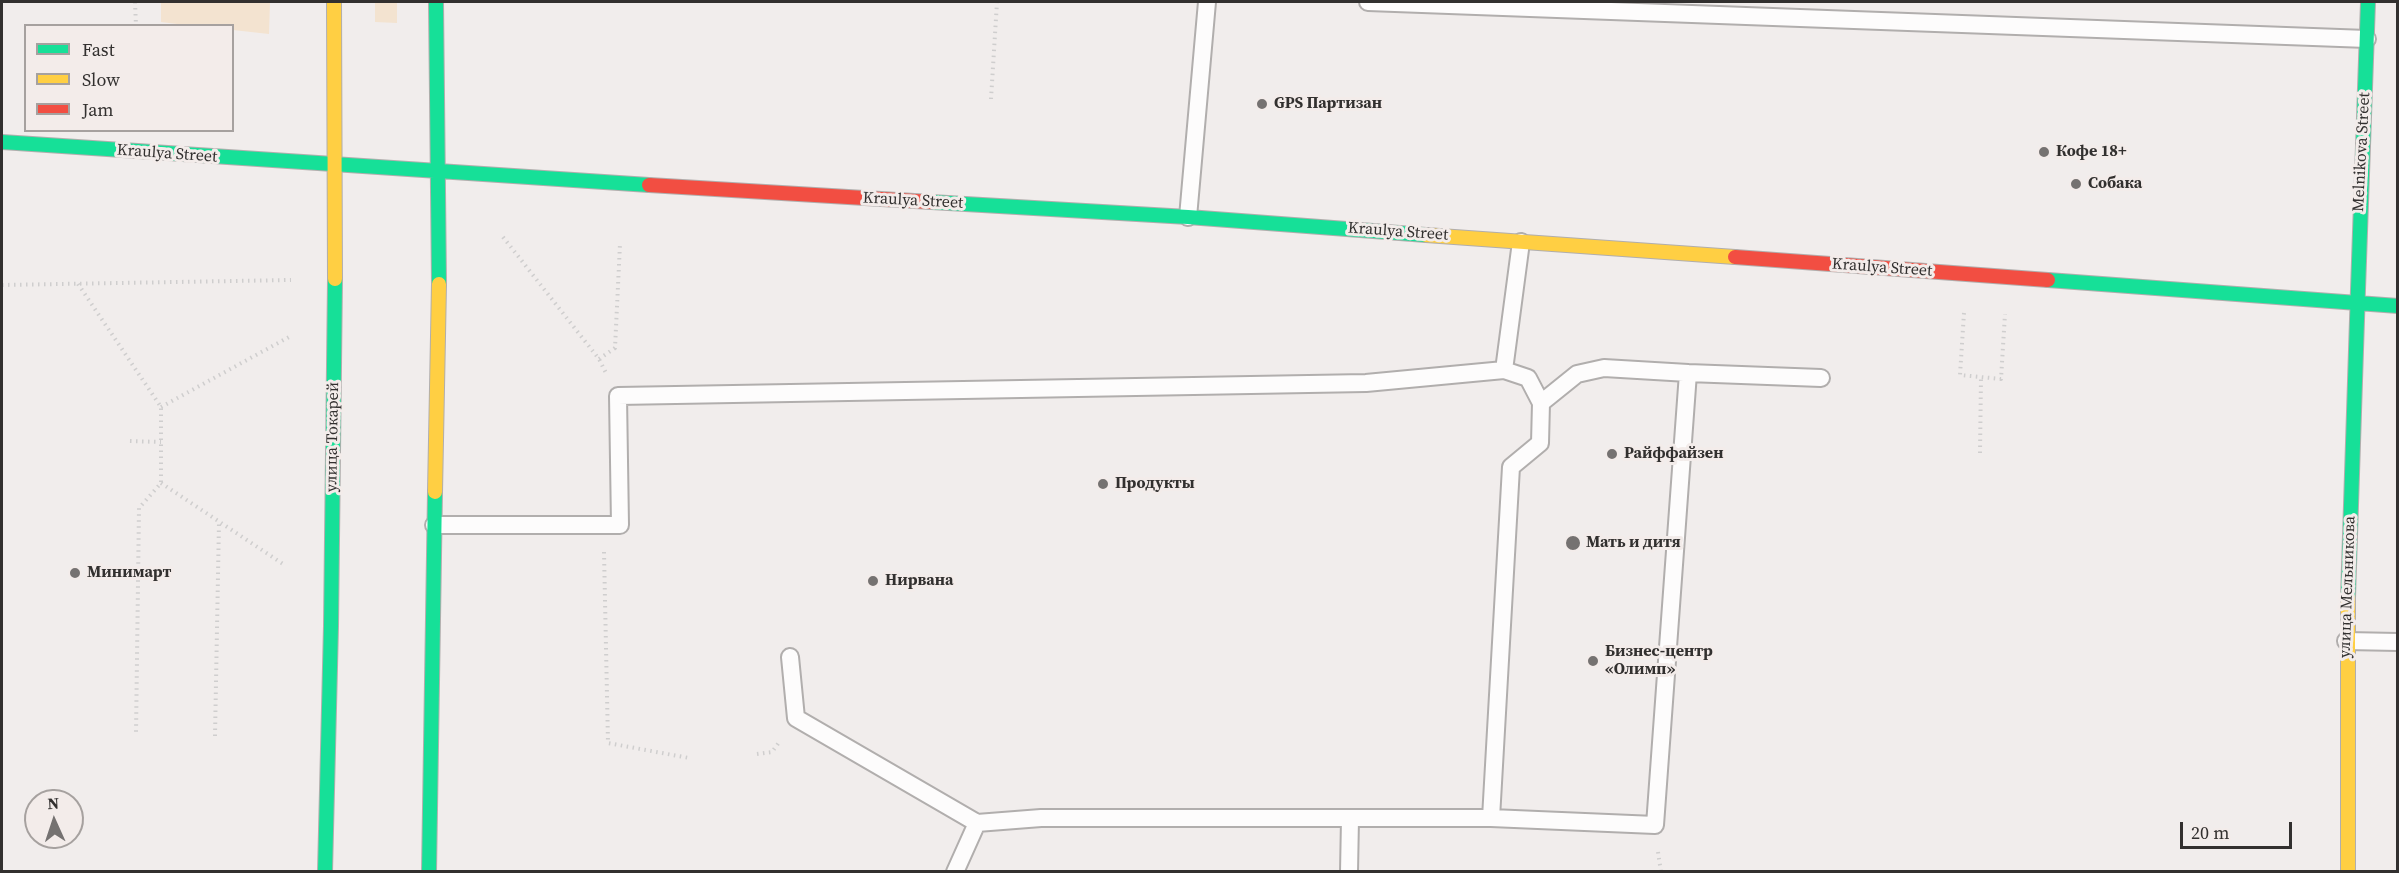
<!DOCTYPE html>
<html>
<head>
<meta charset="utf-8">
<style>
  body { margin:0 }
  #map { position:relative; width:2399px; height:873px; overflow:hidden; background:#f1edec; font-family:"Source Serif 4",serif }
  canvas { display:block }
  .frame { position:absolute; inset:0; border:3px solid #32302f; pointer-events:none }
  .legend { position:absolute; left:24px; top:24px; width:210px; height:108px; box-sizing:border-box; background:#f3ecea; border:2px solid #a6a19f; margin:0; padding:8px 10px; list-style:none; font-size:18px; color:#32302f }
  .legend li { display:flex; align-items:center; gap:12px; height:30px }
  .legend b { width:30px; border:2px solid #a6a19f }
  .north { position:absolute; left:24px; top:789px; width:60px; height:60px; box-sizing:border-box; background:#f3ecea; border:2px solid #a6a19f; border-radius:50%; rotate:357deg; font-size:16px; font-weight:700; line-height:24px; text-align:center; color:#32302f }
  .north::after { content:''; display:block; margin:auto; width:21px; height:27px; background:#757271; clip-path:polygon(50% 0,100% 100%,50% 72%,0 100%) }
  .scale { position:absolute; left:2180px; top:822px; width:112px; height:27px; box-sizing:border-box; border:3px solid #32302f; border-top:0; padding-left:8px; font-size:18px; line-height:21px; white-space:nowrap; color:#32302f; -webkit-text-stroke:4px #f3ecea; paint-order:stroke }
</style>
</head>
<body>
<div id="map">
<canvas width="2399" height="873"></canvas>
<div class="frame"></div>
<ul class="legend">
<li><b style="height:8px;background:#16e098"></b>Fast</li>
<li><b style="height:8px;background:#ffcf43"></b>Slow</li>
<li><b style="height:8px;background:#f24e42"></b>Jam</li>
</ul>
<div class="north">N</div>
<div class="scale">20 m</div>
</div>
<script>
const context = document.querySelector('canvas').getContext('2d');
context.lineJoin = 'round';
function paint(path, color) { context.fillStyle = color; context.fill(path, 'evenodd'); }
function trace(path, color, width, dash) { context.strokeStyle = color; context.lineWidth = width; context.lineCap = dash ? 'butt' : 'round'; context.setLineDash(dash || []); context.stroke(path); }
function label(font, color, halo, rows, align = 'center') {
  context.font = font + ' "Source Serif 4",serif'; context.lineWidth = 6; context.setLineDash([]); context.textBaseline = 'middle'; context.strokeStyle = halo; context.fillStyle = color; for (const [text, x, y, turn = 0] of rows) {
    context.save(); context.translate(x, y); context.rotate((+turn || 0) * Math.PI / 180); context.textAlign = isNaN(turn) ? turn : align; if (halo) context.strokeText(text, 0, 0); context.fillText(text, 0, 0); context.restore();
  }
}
paint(new Path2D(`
  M161 2H270L269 34 233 30 232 26H193L161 22Z
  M375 2H397V23L375 22Z`), '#f3e3d0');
const lane = new Path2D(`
  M1368 2 2367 39
  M1188 217 1207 2
  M1504 370 1521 242
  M1541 403 1577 374 1604 368 1688 373
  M434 525H620L618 396 1366 383 1504 370 1528 378 1541 403 1540 443 1511 467 1491 818
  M2346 641 2398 642
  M790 657 796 718 977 823
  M955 872 977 823 1041 818H1491L1655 825 1688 373 1821 378
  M1349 872 1350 819`);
const fast = new Path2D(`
  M436 2 439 284
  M2 142 649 185
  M931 202 1188 217 1426 235
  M2048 280 2398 306
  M2348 598C2355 399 2360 201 2368 2
  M325 872 331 626 335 279
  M429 872 435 492`);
const slow = new Path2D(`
  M334 2 335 279
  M1426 235 1735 257
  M435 492 439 284
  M2348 598V872`);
const jam = new Path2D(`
  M649 185 931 202
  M1735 257 2048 280`);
trace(lane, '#b1aead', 20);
trace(fast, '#b1aead', 16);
trace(slow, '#b1aead', 16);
trace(jam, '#b1aead', 16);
trace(new Path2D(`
  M135 2 136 26
  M991 99 997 2
  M503 237 599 359 606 373
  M78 284 161 407V483L139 508 136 734
  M2 285 291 280
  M1964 313 1960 375 2001 379 2005 314
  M599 359 615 348 620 244
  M161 407 289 337
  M130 441 161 442
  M1980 453 1981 377
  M161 483 283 564
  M604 552 608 743 689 758
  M215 736 219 522
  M757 754 772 752 780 741
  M1658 852 1661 872`), '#cfcece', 4, [1.5, 4.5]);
trace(lane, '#fdfcfc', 16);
trace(fast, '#16e098', 14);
trace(slow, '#ffcf43', 14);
trace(jam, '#f24e42', 14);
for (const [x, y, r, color] of [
  [1262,104,6,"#757271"],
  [2044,152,6,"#757271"],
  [2076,184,6,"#757271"],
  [1612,454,6,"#757271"],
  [1103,484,6,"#757271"],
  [1573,543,8,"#757271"],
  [75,573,6,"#757271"],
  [873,581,6,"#757271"],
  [1593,661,6,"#757271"]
]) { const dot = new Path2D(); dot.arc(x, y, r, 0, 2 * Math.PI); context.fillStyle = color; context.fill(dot); trace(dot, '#f3ecea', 2); }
label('bold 16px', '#32302f', '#f3ecea', [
  ["GPS Партизан",1274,104],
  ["Кофе 18+",2056,152],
  ["Собака",2088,184],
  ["Райффайзен",1624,454],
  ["Продукты",1115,484],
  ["Мать и дитя",1586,543],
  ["Минимарт",87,573],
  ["Нирвана",885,581],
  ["Бизнес-центр",1605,652],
  ["«Олимп»",1605,670]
], 'left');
label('16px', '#32302f', '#f3ecea', [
  ["Melnikova Street",2362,152,-87],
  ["Kraulya Street",167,154,4],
  ["Kraulya Street",913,201,3],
  ["Kraulya Street",1398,232,4],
  ["Kraulya Street",1882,268,4],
  ["улица Токарей",333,437,-89],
  ["улица Мельникова",2348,587,-88]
]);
</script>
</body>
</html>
